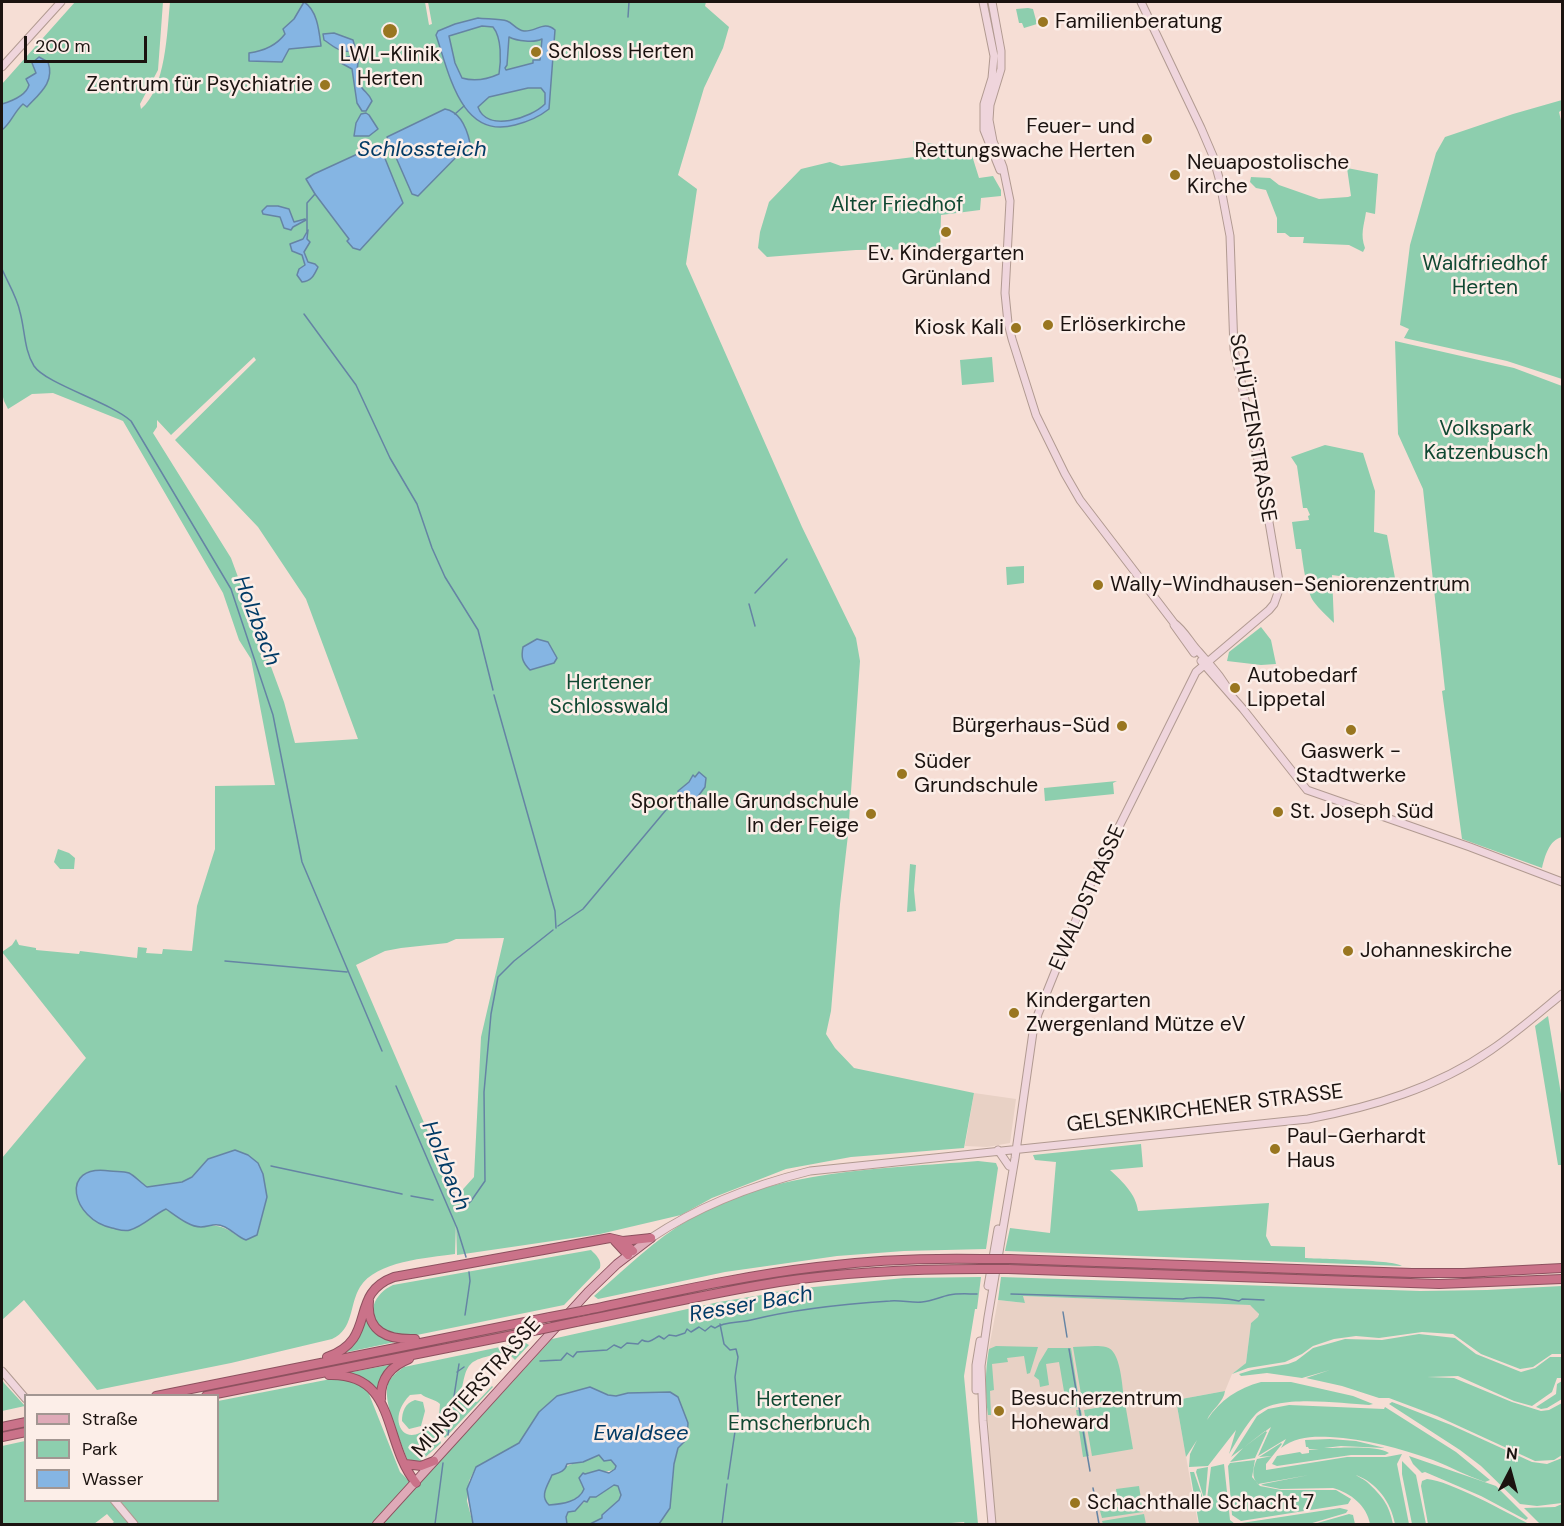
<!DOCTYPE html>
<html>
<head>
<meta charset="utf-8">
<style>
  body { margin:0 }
  #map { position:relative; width:1564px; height:1526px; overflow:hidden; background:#f6ded5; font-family:"DM Sans",sans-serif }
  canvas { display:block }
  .frame { position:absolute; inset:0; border:3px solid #1b1310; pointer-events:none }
  .legend { position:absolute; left:24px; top:1394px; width:195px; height:108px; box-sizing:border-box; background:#fceee8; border:2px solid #a29692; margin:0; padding:8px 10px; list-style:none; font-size:18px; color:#1b1310 }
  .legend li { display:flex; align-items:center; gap:12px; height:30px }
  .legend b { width:30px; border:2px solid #a29692 }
  .north { position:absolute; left:1480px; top:1442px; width:60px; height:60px; -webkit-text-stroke:4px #fceee8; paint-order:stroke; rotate:6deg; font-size:16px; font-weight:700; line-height:24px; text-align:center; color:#1b1310 }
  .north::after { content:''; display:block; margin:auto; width:21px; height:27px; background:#1b1310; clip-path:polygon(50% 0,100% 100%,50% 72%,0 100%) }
  .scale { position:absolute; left:24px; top:36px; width:123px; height:27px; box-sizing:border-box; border:3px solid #1b1310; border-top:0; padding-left:8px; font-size:18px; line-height:21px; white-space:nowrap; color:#1b1310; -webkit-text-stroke:4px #fceee8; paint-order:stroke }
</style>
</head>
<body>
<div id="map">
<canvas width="1564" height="1526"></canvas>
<div class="frame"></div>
<ul class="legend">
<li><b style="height:8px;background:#dfaab8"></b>Straße</li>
<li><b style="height:16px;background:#8dceae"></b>Park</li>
<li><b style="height:16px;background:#85b5e3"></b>Wasser</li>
</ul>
<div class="north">N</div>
<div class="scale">200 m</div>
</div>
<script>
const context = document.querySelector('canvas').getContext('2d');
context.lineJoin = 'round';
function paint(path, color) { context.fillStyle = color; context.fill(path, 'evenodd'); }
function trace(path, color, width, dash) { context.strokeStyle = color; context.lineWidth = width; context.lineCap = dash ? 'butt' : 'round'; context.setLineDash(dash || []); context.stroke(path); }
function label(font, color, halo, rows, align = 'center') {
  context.font = font + ' "DM Sans",sans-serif'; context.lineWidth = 5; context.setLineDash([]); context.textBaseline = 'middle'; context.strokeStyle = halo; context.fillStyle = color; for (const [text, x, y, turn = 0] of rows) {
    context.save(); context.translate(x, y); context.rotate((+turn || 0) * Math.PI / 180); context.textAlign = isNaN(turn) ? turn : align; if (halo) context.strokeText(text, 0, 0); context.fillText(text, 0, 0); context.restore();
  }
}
paint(new Path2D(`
  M974 1093 1016 1099 1010 1143 987 1147 965 1146Z
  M1022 1296 1239 1304 1250 1305 1257 1310 1259 1317 1251 1323 1246 1363 1232 1374 1225 1391 1176 1400 1198 1524H995L987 1405 988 1353 998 1300 1025 1303Z`), '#e8d1c5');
paint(new Path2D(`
  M75 2H163L158 70 140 104 141 109C166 88 167 32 170 2H425L429 25 432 24 428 2H706L705 6 729 27 723 48 704 88 678 175 697 189 686 264 802 527 856 638 860 661 848 835 840 904 831 1011 826 1034 835 1048 854 1068 974 1093 964 1148 851 1157 786 1169 712 1198 681 1215 600 1234 457 1255 456 1222 455 1254C427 1258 376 1261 360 1287 349 1305 354 1329 332 1339L231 1363 97 1390 24 1300 2 1320V1158L86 1058 2 952 12 945 16 939 19 945 36 948V950L79 954 80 951 137 958 138 947 147 948 146 953 162 954 163 949 192 951 197 906 215 849V786L275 785 251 659 239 640 223 593 123 421 53 393 32 394 8 409 4 401 2 393V84ZM254 357 256 360 175 440 258 527 306 599 358 739 295 743 284 702 231 558 153 433 157 427V420L171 435ZM504 938 481 1037 474 1177 456 1197 356 965 385 951 401 948 447 943 456 939ZM235 1150 263 1174 267 1197 260 1222 238 1236C225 1227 216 1223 200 1227L166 1209 154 1215 140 1226 129 1174 147 1187 182 1182 192 1178 208 1159Z
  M1028 8 1033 9 1037 24 1024 28 1022 23H1019L1016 9Z
  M1562 100V110L1559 112 1562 125V379L1507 361 1404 338 1409 329 1400 325 1410 245 1436 153 1445 137 1513 114Z
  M913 141 970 149 979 178 993 176 1001 190V196L981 198 980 210 941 215 940 249 856 250 767 257 758 248 760 232 769 202 801 169 830 162 841 166 914 157Z
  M1347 168 1378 174 1375 214 1366 212C1364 226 1360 234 1365 248L1363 252 1349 245 1303 243 1304 237H1290L1285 233H1277V218L1266 190 1256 188 1250 182 1251 177 1270 178 1279 185 1319 199 1348 197 1351 196Z
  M1395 341 1514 368 1562 386V837C1549 840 1545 856 1542 868L1462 839 1442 691 1445 690 1423 489 1398 434Z
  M992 357 994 382 962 385 960 360Z
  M1325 445 1363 453 1375 491 1374 532 1387 535 1395 578 1361 579 1332 575 1334 623C1327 616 1319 609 1314 602 1306 591 1303 563 1301 549H1296L1292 522 1309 520 1308 516 1310 515 1307 508H1303L1297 466 1291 457Z
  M1024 566V583L1007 585 1006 567Z
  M1261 627 1271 640 1276 664 1261 665 1227 661 1229 652Z
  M1117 781 1113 783 1114 794 1045 801 1044 788Z
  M58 849 69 853 75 858 74 869H60L54 862Z
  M910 864 916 865 914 890 916 911 907 912Z
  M1548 1016 1562 1100V1165H1558L1535 1026Z
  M1141 1144 1143 1167 1110 1170C1123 1182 1136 1194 1138 1211L1269 1203 1266 1236 1271 1246 1305 1247V1258C1322 1259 1395 1260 1402 1266L1005 1251 1010 1228 1050 1233 1056 1162 1035 1160 1033 1155Z
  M978 1161 996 1163 998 1168 986 1249 904 1251 837 1256 725 1272 598 1299 594 1296C624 1270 655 1239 690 1219 776 1169 881 1169 978 1161Z
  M591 1250C596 1255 602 1260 600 1268L564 1305 407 1337C400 1336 390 1334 384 1330 363 1315 375 1293 393 1285Z
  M981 1277 977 1309H975L964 1376 978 1524H965L964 1522 938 1524H642L666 1392 616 1396 608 1395 590 1387 557 1396 539 1412 519 1443 476 1467 469 1481 467 1501 473 1524H111L114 1522 107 1514 94 1524H2V1446L25 1441 26 1500H218V1401L336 1378 344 1379 362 1386 369 1394 400 1472 407 1479 418 1485 552 1339 719 1302 804 1288 904 1278Z
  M1001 1277 1420 1291 1487 1290 1562 1286V1354H1552L1533 1367 1520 1369 1481 1354 1453 1334 1422 1332 1379 1338 1356 1336 1334 1339 1313 1346 1302 1354 1285 1362 1248 1368 1232 1374 1246 1363 1251 1323 1258 1317 1259 1314 1250 1305 1023 1296 1025 1303 998 1300Z
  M366 1310 368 1315 395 1342 343 1353Z
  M1419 1334 1455 1338 1476 1354 1521 1372 1535 1368 1550 1357H1562V1399L1547 1408 1541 1409 1536 1407 1556 1394 1557 1384 1562 1381 1561 1378H1557L1552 1392 1532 1406 1514 1401 1458 1376 1427 1377 1454 1378 1512 1402 1541 1411 1549 1410 1562 1403V1455L1554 1460 1535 1461 1437 1416 1389 1398H1379L1342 1386 1306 1378 1330 1370 1302 1378 1267 1373 1241 1376 1239 1374 1252 1370 1288 1364 1296 1361 1313 1348 1345 1339 1382 1340Z
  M524 1342 529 1345 515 1360 507 1352C466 1361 467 1359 460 1401L465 1399 477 1402 492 1386 493 1387 445 1438C437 1428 439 1416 440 1404 435 1399 427 1399 421 1394L410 1395C384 1421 407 1451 429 1425L437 1433 441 1443 420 1462 407 1459C401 1441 382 1402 388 1384 391 1376 397 1372 404 1367Z
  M996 1346 1038 1347 1030 1373 1027 1374 1024 1356 1007 1358 1008 1362 992 1364 994 1390 990 1391 991 1415H988C985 1393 985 1371 989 1349Z
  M1073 1347C1083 1347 1096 1345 1106 1347 1121 1350 1122 1386 1124 1399L1083 1406Z
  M1048 1348H1071L1080 1406 1070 1408V1404L1066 1403 1059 1362 1046 1364 1049 1385 1040 1387 1039 1380 1034 1376 1039 1363Z
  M394 1364 379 1395 368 1382 347 1373Z
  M2 1379 4 1383 25 1406 2 1411Z
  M1261 1382H1291L1353 1396 1373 1404 1369 1405C1341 1404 1275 1393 1255 1415 1245 1426 1237 1441 1229 1454L1236 1430 1208 1466 1189 1467 1190 1454 1197 1440 1186 1457 1176 1400 1225 1391C1224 1402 1211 1410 1207 1420 1220 1400 1238 1388 1261 1382Z
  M415 1400 423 1402 425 1411 421 1426 409 1429 402 1421C402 1412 405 1403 415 1400Z
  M1392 1402 1451 1425 1532 1462 1547 1464 1562 1458V1503L1537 1506 1520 1504 1481 1466 1460 1450 1389 1404Z
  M1125 1403 1133 1449 1092 1456 1084 1410Z
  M1289 1405 1384 1409 1385 1407 1456 1452 1490 1480 1485 1482C1467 1476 1451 1467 1433 1460 1400 1448 1365 1439 1330 1437 1312 1436 1295 1437 1281 1448L1286 1439 1258 1456 1271 1427 1231 1457 1257 1416 1268 1409Z
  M1076 1410H1081L1089 1456 1083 1457Z
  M1265 1431 1267 1432 1255 1458 1230 1462 1243 1448Z
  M1330 1439 1356 1441 1385 1448 1341 1446 1324 1448C1339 1448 1378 1445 1389 1453L1385 1455H1351L1277 1466 1272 1464 1277 1456 1300 1452 1302 1454 1309 1453V1450L1319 1449H1309L1308 1447H1306L1305 1440Z
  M1281 1443 1282 1444 1266 1464V1470L1347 1457H1386L1402 1454 1397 1464 1409 1524H1395C1391 1502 1377 1483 1356 1475 1358 1477 1364 1479 1367 1482 1382 1496 1389 1504 1393 1524H1370C1367 1506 1351 1493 1333 1488L1280 1489 1261 1485 1263 1484 1309 1475 1258 1484C1251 1477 1253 1468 1257 1459L1272 1456 1259 1457Z
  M599 1455 611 1460 616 1466 615 1469C605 1474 596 1470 585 1474L581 1484 584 1488 583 1493 570 1502 549 1505C543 1500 543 1496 545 1488 552 1464 579 1464 599 1455Z
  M1409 1456 1496 1486 1528 1518 1526 1520 1481 1496 1425 1472 1422 1473 1413 1464Z
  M1255 1460 1252 1477 1260 1486 1281 1490H1336L1351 1499 1348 1504 1241 1521 1232 1515 1228 1466 1230 1463Z
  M1402 1461 1416 1475 1426 1524H1412L1402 1474Z
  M1224 1464 1230 1520 1235 1524 1340 1508 1348 1510 1346 1513 1309 1524H1199L1190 1472H1194L1206 1507 1211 1467Z
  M1208 1467 1205 1502 1196 1472 1197 1469Z
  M1427 1479C1450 1481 1506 1512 1529 1524H1428L1421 1486 1422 1481Z
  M614 1485 618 1486 621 1496 619 1500 602 1515V1518L590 1524H567L566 1517 568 1512C579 1510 583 1501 593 1496L596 1497Z
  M1139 1486 1143 1512 1102 1518 1100 1511 1118 1507 1116 1489Z
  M1562 1504V1523L1540 1524 1524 1508 1555 1507Z
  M1144 1514 1146 1524H1103L1102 1521Z
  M1349 1514 1353 1515 1355 1524H1314Z`), '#8dceae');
const water = new Path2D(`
  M304 2C317 10 319 30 321 46L289 49 282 62 249 61V53C264 51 276 46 285 34L283 29 294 19Z
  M478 18C485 19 501 19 507 21 513 23 516 30 524 31 536 32 544 20 555 30L549 109C539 117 527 122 515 125 461 140 449 73 436 35L438 31 455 24ZM482 26 493 27C502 38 501 61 499 74 488 79 475 82 462 78L455 63 449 36ZM509 37C517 41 534 43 542 39L540 60H533V63L506 70 505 68 507 65ZM528 88H541L545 93V104C531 118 487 133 478 107L489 97Z
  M334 33 353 40 356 51C339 53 336 48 324 40L323 34Z
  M356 55 359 57C357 67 355 80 362 88 366 93 369 94 372 101L366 111H362L357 103 352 69 341 63 344 58Z
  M39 57 48 62C55 82 40 93 27 107L23 104C14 112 11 123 2 130V104C12 101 26 96 29 85L26 79 36 73 32 63Z
  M445 109C461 112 467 129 470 143L418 196 412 194 387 137Z
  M366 113 369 115 378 129 369 136H354L356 123 361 114Z
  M375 146 380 149 384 156 403 203 360 250 353 248 347 241 349 239 315 194 306 179 314 174Z
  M267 206H278L289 209 294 222 305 219 306 220 293 227 291 230 284 228 280 217 263 214 262 211Z
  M308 230 307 239 310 242 304 252 308 262 315 264 318 267C314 275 312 281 302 282L297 275 299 269 305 265 302 255 292 251 290 244 303 239Z
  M537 639 548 642 557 658 554 663 530 670C522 662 521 657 523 647Z
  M699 772 706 778 705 787 693 803 682 802 678 794V791L689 782 693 775 695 777Z
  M235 1150 248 1155 258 1163 263 1174 267 1197 257 1235 246 1240C238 1237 233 1231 225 1227 214 1222 210 1227 201 1227 189 1227 175 1215 166 1209 153 1215 144 1226 130 1230 124 1232 117 1229 112 1228 72 1220 58 1163 110 1171 116 1172 123 1171 129 1173 135 1176 141 1183 147 1187L182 1182 192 1177 208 1159Z
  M590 1387 608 1395 616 1396 628 1393 670 1392 678 1397 688 1423 687 1439 678 1448 674 1464 670 1508 659 1524H590L602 1518V1515L619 1500 621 1495 618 1486 614 1485 596 1497H590L587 1502 584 1501 575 1511 568 1512 566 1517 567 1524H473L467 1489 476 1467 519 1443 539 1412 557 1396ZM599 1455 604 1461 611 1460 616 1466 615 1469 609 1473 599 1470 585 1474 583 1473 579 1478 584 1489C579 1502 562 1504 549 1505 539 1496 548 1485 552 1475 558 1473 565 1472 567 1464L583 1462Z`);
paint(water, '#85b5e3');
trace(water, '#6584a4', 1.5);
trace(new Path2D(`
  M628 17 629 2
  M455 114 464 106
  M307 231V203L315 194
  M2 269C8 283 17 297 20 312 25 330 24 350 34 366 46 384 110 402 131 421L231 589 273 715 302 862 382 1051
  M304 314 356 385 390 458 417 504 432 548 445 577 478 630 493 690
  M755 593 787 559
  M749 604 755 626
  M494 695 555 911 556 928
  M558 926 583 909 671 804
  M225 961 347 972
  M396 1086 457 1228 466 1257
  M271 1166 402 1194
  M411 1196 433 1200
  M464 1208 471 1201 485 1181 484 1092 491 1014 498 977 514 961 553 930
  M1011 1294 1183 1299C1194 1296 1227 1298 1239 1301L1242 1299 1264 1300
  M1063 1312 1067 1337
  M465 1315 470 1281 469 1272
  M720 1324 724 1344 730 1350 736 1349 738 1357 735 1377 738 1411 728 1479
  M1069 1349 1090 1471
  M540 1361 561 1360 567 1353 573 1357 577 1352 607 1350 614 1345 621 1348 627 1343 638 1344 642 1340C650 1344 653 1339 659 1336L664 1339 669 1335 676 1336 685 1333 687 1329 691 1332 699 1327 705 1331 711 1326 715 1328C724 1321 740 1323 751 1320 795 1309 844 1304 890 1301 901 1300 912 1303 922 1302 932 1301 940 1297 949 1295 958 1293 968 1294 977 1294
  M457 1372 464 1367
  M448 1435 459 1364
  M1093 1488 1094 1493
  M1096 1507 1099 1524
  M435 1524 443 1463
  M722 1524 727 1484`), '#6584a4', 1.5);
const secondary = new Path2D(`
  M983 2 994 56 992 78 984 104V130L1000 170
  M992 2 1001 51V69L990 105 989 120 993 141 1003 167 1010 201 1005 293 1008 323 1012 339 1036 415 1065 474 1080 500 1174 623C1185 631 1190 643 1199 652 1211 666 1223 678 1231 695
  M2 67 61 2
  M1174 625 1194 653
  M1201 661 1243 709 1307 790 1470 847 1562 882
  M998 1150 1009 1166
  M651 1238C700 1205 753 1185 810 1171L1308 1119C1372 1107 1436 1088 1491 1050 1516 1033 1539 1013 1562 994
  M988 1286 998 1229
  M2 1371 26 1399
  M976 1390V1365L980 1341
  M114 1500 134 1524
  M992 1524 983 1421 981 1366 988 1317 1015 1158 1033 1032 1038 1014 1090 885 1196 672 1269 610 1274 604 1280 587 1260 469 1234 349 1230 236 1219 178 1213 156 1201 128 1141 2`);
const primary = new Path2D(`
  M377 1524 588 1292 617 1264 651 1238`);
const highway = new Path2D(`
  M615 1241 628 1255
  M623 1241 651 1238
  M1010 1259 1412 1273H1464L1562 1268
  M1008 1269 1439 1284 1562 1279
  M369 1301C366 1332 388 1340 415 1339
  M587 1310C664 1294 740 1276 817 1267 872 1260 927 1258 982 1259
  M576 1322C643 1309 711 1293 779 1282 845 1272 913 1269 980 1269
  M327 1357C379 1339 347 1294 394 1277L610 1238 623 1241 633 1251
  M329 1375C398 1373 382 1442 416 1483
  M156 1396 550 1317
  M206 1396 538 1330
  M381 1399C380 1378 391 1366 409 1359
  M2 1427 26 1422
  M2 1437 26 1432
  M406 1464 421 1466 434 1461`);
trace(secondary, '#b19a91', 9);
trace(primary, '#8d515f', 10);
trace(highway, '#8d515f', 10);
trace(secondary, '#efd5dc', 7);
trace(primary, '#dfaab8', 8);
trace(highway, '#ca7289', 8);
const highwayBridge = new Path2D(`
  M982 1259H1010
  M980 1269H1008
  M550 1317 587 1310
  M538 1330 576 1322`);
trace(highwayBridge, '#8d515f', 10, []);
trace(highwayBridge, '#ca7289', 8);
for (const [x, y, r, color] of [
  [1043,22,6,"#997620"],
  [390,31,8,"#997620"],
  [536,52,6,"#997620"],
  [325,85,6,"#997620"],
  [1147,139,6,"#997620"],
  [1175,175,6,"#997620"],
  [946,232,6,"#997620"],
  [1048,325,6,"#997620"],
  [1016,328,6,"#997620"],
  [1098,585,6,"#997620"],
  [1235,688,6,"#997620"],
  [1122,726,6,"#997620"],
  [1351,730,6,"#997620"],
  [902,774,6,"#997620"],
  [1278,812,6,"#997620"],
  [871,814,6,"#997620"],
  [1348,951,6,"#997620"],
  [1014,1013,6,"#997620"],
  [1275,1149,6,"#997620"],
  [999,1411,6,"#997620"],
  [1075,1503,6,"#997620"]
]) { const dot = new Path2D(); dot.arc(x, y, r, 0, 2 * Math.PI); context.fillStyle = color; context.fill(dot); trace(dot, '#fceee8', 2); }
label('21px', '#1b1310', '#fceee8', [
  ["Familienberatung",1055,22],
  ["Schloss Herten",548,52],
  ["LWL-Klinik",390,55,"center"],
  ["Herten",390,79,"center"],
  ["Zentrum für Psychiatrie",313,85,"right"],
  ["Feuer- und",1135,127,"right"],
  ["Rettungswache Herten",1135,151,"right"],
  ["Neuapostolische",1187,163],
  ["Kirche",1187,187],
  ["Ev. Kindergarten",946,254,"center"],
  ["Grünland",946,278,"center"],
  ["Erlöserkirche",1060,325],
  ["Kiosk Kali",1004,328,"right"],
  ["Wally-Windhausen-Seniorenzentrum",1110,585],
  ["Autobedarf",1247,676],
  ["Lippetal",1247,700],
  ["Bürgerhaus-Süd",1110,726,"right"],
  ["Gaswerk -",1351,752,"center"],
  ["Stadtwerke",1351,776,"center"],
  ["Süder",914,762],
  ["Grundschule",914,786],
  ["Sporthalle Grundschule",859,802,"right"],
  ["In der Feige",859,826,"right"],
  ["St. Joseph Süd",1290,812],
  ["Johanneskirche",1360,951],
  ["Kindergarten",1026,1001],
  ["Zwergenland Mütze eV",1026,1025],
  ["Paul-Gerhardt",1287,1137],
  ["Haus",1287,1161],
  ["Besucherzentrum",1011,1399],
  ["Hoheward",1011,1423],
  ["Schachthalle Schacht 7",1087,1503]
], 'left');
label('21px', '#104832', '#fceee8', [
  ["Alter Friedhof",897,205],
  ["Waldfriedhof",1485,264],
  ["Herten",1485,288],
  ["Volkspark",1486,429],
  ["Katzenbusch",1486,453],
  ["Hertener",609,683],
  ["Schlosswald",609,707],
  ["Hertener",799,1400],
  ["Emscherbruch",799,1424]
]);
label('21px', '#1b1310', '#fceee8', [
  ["SCHÜTZENSTRASSE",1252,428,80],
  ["EWALDSTRASSE",1088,898,-66],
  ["GELSENKIRCHENER STRASSE",1205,1109,-7],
  ["MÜNSTERSTRASSE",477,1388,-48]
]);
label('italic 22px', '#023b66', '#fceee8', [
  ["Schlossteich",422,150],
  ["Holzbach",256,621,69],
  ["Holzbach",445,1166,68],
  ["Resser Bach",751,1305,-10],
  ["Ewaldsee",641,1434]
]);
</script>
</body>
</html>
